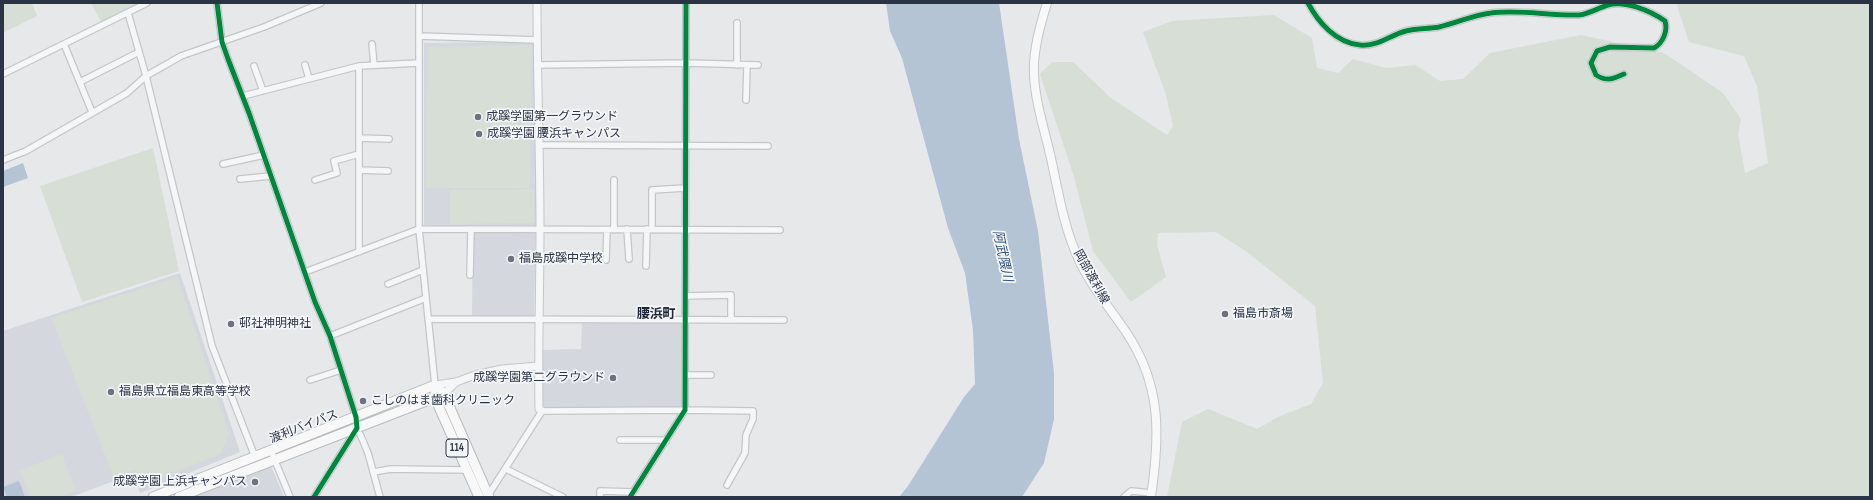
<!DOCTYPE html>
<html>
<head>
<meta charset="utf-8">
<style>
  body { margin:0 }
  #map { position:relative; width:1873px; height:500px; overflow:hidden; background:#e6e8ea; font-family:"Sofia Sans Condensed",sans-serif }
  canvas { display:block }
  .frame { position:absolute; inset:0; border:4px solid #2b3445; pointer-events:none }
</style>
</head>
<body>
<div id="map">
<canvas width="1873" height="500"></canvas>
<div class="frame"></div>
</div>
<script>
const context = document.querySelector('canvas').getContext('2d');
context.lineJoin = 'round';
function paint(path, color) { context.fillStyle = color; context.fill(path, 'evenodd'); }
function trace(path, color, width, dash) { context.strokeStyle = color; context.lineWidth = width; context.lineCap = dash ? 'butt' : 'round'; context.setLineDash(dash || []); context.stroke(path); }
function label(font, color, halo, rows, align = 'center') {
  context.font = font + ' "Sofia Sans Condensed","Noto Sans JP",sans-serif'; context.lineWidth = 3.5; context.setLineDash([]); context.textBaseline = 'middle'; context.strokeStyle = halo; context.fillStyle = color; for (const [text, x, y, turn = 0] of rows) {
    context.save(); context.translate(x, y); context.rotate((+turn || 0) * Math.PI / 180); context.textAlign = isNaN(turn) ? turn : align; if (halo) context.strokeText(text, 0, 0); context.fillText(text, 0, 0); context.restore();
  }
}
paint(new Path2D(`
  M534 42 536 225 534 316H472L473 226 424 225V43Z
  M180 273 240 452 140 493 133 474 71 497H3V331Z
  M682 322 683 407 543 408V350L581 349 582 323Z
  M271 466 284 497H193Z`), '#d4d7dd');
paint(new Path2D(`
  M3 3H32L37 16 3 33Z
  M91 3H140L101 22Z
  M1676 3H1870V497H1167L1182 422 1208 409 1257 429 1280 416 1311 404 1323 383 1315 306 1247 252 1216 232 1158 233 1157 245 1166 277 1131 302 1093 251 1074 177 1040 74 1052 62H1073L1111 98 1167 135 1173 126 1166 95 1143 32 1172 21 1274 15 1312 38 1317 68 1338 73 1353 59 1386 68 1415 65 1440 81 1463 79 1490 53 1581 35 1664 53 1723 93 1741 119 1738 134 1745 173 1768 163 1757 86 1744 56 1689 42Z
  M531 45 530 188H426L427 47Z
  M153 148 179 271 82 302 40 186Z
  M534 189V223L450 224V190Z
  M177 277 229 433 221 454 141 486 135 470 114 478 51 318Z
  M62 454 76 491 59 497H30L20 470Z`), '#d6ded6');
paint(new Path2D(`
  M886 3H999L1019 139 1038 231 1054 373V419L1044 463 1022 497H899L908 486 964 397 975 384 973 330 965 273 948 228 902 58 890 31Z
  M23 163 28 178 3 187V171Z
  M19 481 25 497H7L3 487Z`), '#b4c4d5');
const minor = new Path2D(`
  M217 3 222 42 228 59 249 113 315 302 330 336 356 417 357 428 314 497
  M419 3V229L435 385
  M1308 3C1318 22 1336 43 1360 45 1377 47 1390 35 1406 31 1417 28 1428 29 1439 27 1457 23 1473 15 1491 13 1520 9 1550 16 1579 15 1589 14 1598 8 1608 5 1625 0 1651 11 1665 21 1668 31 1663 43 1654 48L1610 47 1597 51 1591 63 1596 75C1607 82 1613 79 1624 74
  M128 13 146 76 212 346 255 457
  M737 23V65
  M419 36 537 40
  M64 44 92 112
  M372 44 374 65
  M305 65 309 79
  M537 65 686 63 758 65
  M254 66 263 91
  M3 74 147 3
  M80 82 139 52
  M243 96 359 66 419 63
  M746 100 747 66
  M359 138 389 139
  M539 145 768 146
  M3 160 26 151 127 93 146 76 181 56 264 27 321 3
  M223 164 264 155
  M359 170 388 171
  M240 179 271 176
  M315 180 337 173 334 161 359 154
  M627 229 629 259
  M652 229V190L685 188
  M614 230V180
  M359 252V66
  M606 260 607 230
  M646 266 647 229
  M305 272 419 229 780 230
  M470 275 471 229
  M388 284 423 270
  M685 296 731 295V320
  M428 319 784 320
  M330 336 426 298
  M685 375H711
  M310 380 341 370
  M360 434 368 453 380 497
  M620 440H662L666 442
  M271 451 290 497
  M506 469 563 497
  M373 472 391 469 467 470
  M487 497 542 411 685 410 753 411V419L746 435 745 453 727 485
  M600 497V491L633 492
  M630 497 685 410 686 3
  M1124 497 1131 491 1152 493`);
const tertiary = new Path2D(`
  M537 3C537 78 540 153 540 227 540 288 538 349 539 409L542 411
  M435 385 456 382 475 375 502 369 538 366
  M444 394 456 382`);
const secondary = new Path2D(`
  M1047 3C1040 26 1033 50 1034 74 1035 101 1044 128 1050 154 1058 189 1063 225 1078 258 1090 285 1110 308 1126 332 1162 385 1160 436 1151 497`);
const trunk = new Path2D(`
  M435 394V398L479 497
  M153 497 435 385 444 394 489 497
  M179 497 444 394`);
trace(minor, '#c4c6c8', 8);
trace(tertiary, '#c4c6c8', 9);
trace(secondary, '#c4c6c8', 10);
trace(trunk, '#b8bbbf', 11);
trace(minor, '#f5f6f7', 5.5);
trace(tertiary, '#f5f6f7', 7);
trace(secondary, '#f8f8f8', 8);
trace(trunk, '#f8f8f8', 9);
trace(new Path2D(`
  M217 3 222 42 228 59 249 113 315 302 330 336 356 417 357 428 314 497
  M1308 3C1318 22 1336 43 1360 45 1377 47 1390 35 1406 31 1417 28 1428 29 1439 27 1457 23 1473 15 1491 13 1520 9 1550 16 1579 15 1589 14 1598 8 1608 5 1625 0 1651 11 1665 21 1668 31 1663 43 1654 48L1610 47 1597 51 1591 63 1596 75C1607 82 1613 79 1624 74
  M630 497 685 410 686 3`), '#00873e', 5);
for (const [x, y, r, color] of [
  [478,117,4,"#6c737f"],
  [479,134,4,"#6c737f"],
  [511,259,4,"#6c737f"],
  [1225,314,4,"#6c737f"],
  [231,324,4,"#6c737f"],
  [613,378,4,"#6c737f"],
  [111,392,4,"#6c737f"],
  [363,401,4,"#6c737f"],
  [255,482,4,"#6c737f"]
]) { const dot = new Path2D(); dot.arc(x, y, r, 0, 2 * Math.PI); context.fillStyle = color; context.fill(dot); trace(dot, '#f4f6f9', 1.5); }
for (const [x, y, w] of [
  [457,448,22]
]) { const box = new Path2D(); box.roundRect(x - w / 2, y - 9, w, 18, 3); context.fillStyle = '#f4f6f9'; context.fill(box); trace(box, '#2b3445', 1); }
label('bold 11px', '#2b3445', null, [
  ["114",457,448]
]);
label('12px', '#2b3445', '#f4f6f9', [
  ["成蹊学園第一グラウンド",486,117],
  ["成蹊学園 腰浜キャンパス",487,134],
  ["福島成蹊中学校",519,259],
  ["福島市斎場",1233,314],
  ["邨社神明神社",239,324],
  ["成蹊学園第二グラウンド",605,378,"right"],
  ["福島県立福島東高等学校",119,392],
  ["こしのはま歯科クリニック",371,401],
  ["成蹊学園 上浜キャンパス",247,482,"right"]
], 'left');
label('12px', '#2b3445', '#f4f6f9', [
  ["岡部渡利線",1091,277,61],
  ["渡利バイパス",304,427,-21]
]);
label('italic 13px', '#34527a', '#f4f6f9', [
  ["阿武隈川",1002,256,78]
]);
label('bold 13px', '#1d2536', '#f4f6f9', [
  ["腰浜町",656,315]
]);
</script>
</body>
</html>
